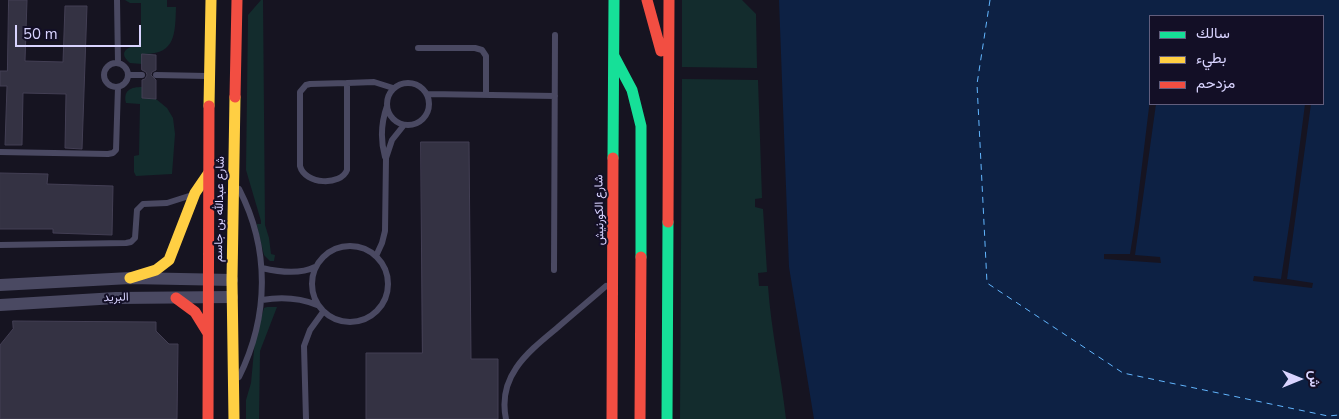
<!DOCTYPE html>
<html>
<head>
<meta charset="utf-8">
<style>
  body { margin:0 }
  #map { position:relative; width:1339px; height:419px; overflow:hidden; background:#161421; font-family:"Nunito Sans",Vazirmatn,sans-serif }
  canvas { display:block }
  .legend { position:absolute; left:1149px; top:15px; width:175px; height:90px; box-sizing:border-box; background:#130f26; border:1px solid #625e7d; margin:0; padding:6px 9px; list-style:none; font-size:15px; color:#d9d4ff }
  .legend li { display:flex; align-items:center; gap:10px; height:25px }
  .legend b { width:25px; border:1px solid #625e7d }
  .north { position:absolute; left:1274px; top:354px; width:50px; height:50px; -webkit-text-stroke:4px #130f26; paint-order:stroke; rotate:90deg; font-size:14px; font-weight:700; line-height:20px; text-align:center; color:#d9d4ff }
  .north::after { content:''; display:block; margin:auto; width:18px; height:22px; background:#d9d4ff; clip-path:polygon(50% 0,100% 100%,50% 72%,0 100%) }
  .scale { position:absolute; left:15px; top:25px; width:126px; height:22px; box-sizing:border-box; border:2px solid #d9d4ff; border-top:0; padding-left:6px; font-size:15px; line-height:18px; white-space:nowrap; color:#d9d4ff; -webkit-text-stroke:4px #130f26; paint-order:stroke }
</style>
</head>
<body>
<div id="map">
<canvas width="1339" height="419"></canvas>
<ul class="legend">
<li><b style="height:6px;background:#16e098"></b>سالك</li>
<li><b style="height:6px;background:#ffcf43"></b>بطيء</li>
<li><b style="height:6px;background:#f24e42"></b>مزدحم</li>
</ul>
<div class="north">ش</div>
<div class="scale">50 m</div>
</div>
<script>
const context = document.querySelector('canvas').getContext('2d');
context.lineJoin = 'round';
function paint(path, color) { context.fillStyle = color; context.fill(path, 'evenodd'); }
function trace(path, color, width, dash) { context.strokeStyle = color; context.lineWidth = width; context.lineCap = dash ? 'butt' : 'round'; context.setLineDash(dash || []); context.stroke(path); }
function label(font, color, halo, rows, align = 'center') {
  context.font = font + ' "Nunito Sans",Vazirmatn,sans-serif'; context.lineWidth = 4; context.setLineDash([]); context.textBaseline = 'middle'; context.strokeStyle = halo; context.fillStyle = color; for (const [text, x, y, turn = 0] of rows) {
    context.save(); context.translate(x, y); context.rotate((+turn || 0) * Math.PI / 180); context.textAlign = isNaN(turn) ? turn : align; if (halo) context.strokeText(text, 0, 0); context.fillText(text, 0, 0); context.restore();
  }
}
paint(new Path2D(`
  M125 0H167V7H176C175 34 176 55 142 54V64L130 63C116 51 130 46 141 44V3H130Z
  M261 0H263L265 225 269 238 271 254 275 255 274 261H270L264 255 257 226V224H261V221L246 170 248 20V15Z
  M682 0H742L756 14 757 68 682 67Z
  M682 79 758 80 762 198 755 199V207L763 209 767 272 758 273 759 286H768C771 330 781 374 786 419H680Z
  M142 87V98L156 99 167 108 173 118 175 134 172 174 136 176 134 172V156L139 155 140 104 126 103C123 90 131 87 142 87Z
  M267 307H277L260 351 259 419H246V400L251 383 255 340 264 308Z`), '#132c2d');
paint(new Path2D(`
  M779 0H1339V419H814L789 267ZM1150 16H1323V104H1150Z`), '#0d2144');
paint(new Path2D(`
  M1150 99V104H1156L1135 255 1160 257 1161 263 1104 259V254H1130L1135 223Z
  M1305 104H1311L1287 279 1313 283 1312 288 1253 281 1254 276 1281 279 1291 213Z`), '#161421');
trace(new Path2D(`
  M990 0 977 84 987 283 1123 373 1328 416 1339 415`), '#62b6ff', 1, [6, 5]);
const building = new Path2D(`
  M9 0H27L25 61 63 62 65 6H87L82 149 65 148 66 94 23 93 22 145H5L7 86H0V71H7Z
  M142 54 156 55V70L152 72 151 75 156 80V99L142 98V80L145 79 147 75 146 72 142 70Z
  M421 142H469L471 359H498V419H366V353H422Z
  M0 173 48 174 47 184 113 186 112 235 53 233V229H0Z
  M13 321 156 322V331L169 344H178L177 419H0V345L13 329Z`);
paint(building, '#343243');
trace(building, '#433f54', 1);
trace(new Path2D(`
  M117 0 118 63
  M418 48H475L482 50 486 56V95
  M104 75a12 12 0 1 1 24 0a12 12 0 1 1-24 0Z
  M128 75H142
  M156 75 207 76
  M387 104a21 21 0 1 1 42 0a21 21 0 1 1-42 0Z
  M347 83V170C341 186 305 185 300 166V92L306 85 310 84Z
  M347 83 374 82 393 88
  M428 94 555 96
  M0 152 108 154 113 153 116 150 118 87
  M385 157C380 139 381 123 387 106
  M239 189C270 249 269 316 239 377
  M0 245 126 243 131 242 135 238 137 210 143 204 167 203 189 196
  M312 284a38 38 0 1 1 76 0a38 38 0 1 1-76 0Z
  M376 256 382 243 385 231 386 158 392 140 404 125
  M262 268C279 272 299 275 315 267
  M554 270 555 35
  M262 300C280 297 300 298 317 305
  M306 419 304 346 310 330 323 312
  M506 419C497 376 528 352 557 328 573 314 590 300 606 286`), '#4a4962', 6);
trace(new Path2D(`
  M0 285 130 278 232 280
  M0 305 116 298 232 297`), '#4a4962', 12);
trace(new Path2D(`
  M614 56 632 90 641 126V257
  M613 158 614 0
  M667 419 668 222`), '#16e098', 11);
trace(new Path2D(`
  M209 106 211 0
  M130 278 156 270 169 260 195 193 208 174
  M234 419 232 280 235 97`), '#ffcf43', 11);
trace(new Path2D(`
  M647 0 661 51
  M235 97 237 0
  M668 222 669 0
  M176 298 195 312 208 333
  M208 419 209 106
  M612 419 613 158
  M640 419 641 257`), '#f24e42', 11);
label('12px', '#d9d4ff', '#130f26', [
  ["شارع عبدالله بن جاسم",220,209,-89],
  ["شارع الكورنيش",600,210,-91],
  ["البريد",116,298,-2]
]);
</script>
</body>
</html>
